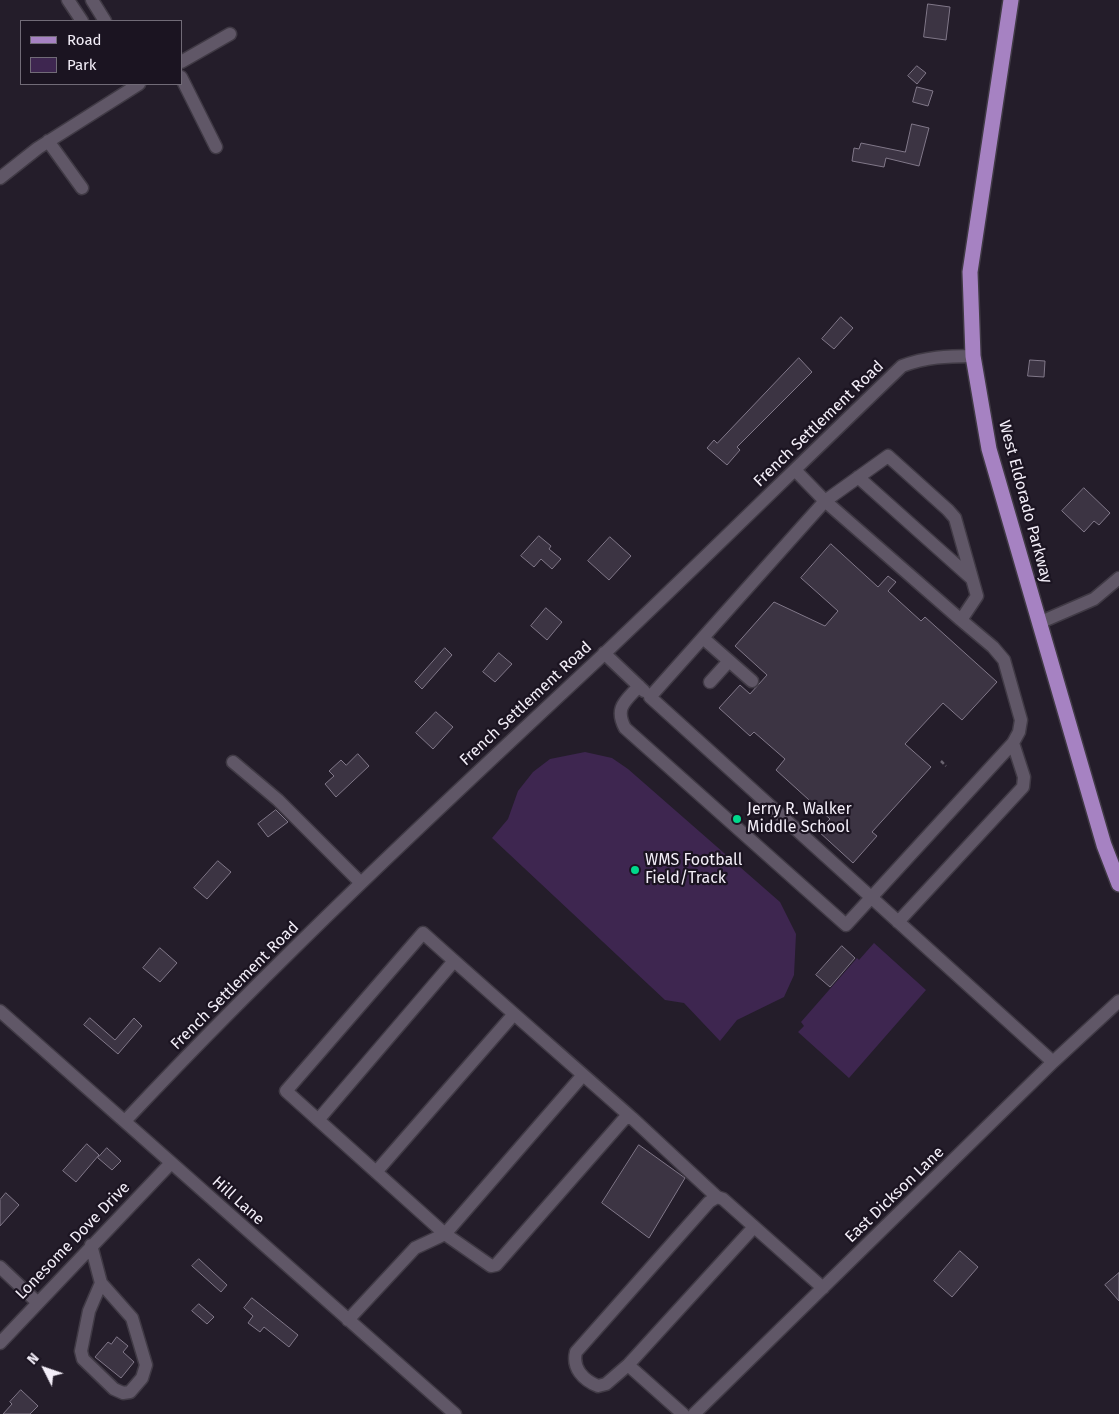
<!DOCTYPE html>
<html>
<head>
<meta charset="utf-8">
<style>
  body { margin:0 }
  #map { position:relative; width:1119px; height:1414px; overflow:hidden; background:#241d2a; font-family:"Fira Sans",sans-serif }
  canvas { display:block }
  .legend { position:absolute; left:20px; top:20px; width:162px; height:65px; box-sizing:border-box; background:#1b1421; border:1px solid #716b77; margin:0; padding:6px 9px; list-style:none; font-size:15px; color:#f3eef8 }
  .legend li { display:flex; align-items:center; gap:10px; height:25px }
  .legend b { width:25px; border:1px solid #716b77 }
  .north { position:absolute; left:20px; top:1344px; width:50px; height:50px; -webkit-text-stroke:4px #1b1421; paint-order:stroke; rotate:311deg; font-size:14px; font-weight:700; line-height:20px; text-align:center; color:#f3eef8 }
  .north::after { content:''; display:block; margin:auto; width:18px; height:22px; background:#f3eef8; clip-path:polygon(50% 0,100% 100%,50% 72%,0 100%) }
</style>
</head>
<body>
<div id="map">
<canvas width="1119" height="1414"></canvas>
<ul class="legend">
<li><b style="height:6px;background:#a682c2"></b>Road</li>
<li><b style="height:14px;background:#3e2650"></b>Park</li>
</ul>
<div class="north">N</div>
</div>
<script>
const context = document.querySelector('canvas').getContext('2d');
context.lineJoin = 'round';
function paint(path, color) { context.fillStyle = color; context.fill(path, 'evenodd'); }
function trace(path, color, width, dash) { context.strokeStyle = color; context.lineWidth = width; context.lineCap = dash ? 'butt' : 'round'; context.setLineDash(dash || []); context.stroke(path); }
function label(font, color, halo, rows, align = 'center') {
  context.font = font + ' "Fira Sans",sans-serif'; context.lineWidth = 4.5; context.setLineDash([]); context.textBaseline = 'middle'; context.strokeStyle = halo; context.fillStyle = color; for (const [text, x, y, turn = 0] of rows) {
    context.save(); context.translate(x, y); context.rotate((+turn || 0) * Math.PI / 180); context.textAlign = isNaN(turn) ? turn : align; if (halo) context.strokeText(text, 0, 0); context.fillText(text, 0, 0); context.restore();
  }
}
paint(new Path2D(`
  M585 752 612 758 628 769 780 902 796 934 794 975 784 997 737 1020 720 1041 684 1003 665 1000 492 838 508 819 518 791 533 772 550 759Z
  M874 943 926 990 849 1078 798 1032 804 1026 801 1022 857 958 859 960Z`), '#3e2650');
const building = new Path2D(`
  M928 4 950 7 946 40 924 37Z
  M917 66 926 73 917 84 908 76Z
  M917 87 933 91 928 106 913 102Z
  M912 124 929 128 919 166 886 158 884 167 852 161 854 148 859 149 861 143 905 152Z
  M841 317 853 328 834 349 822 339Z
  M799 358 812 372 737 447 740 450 727 465 707 448 714 440 717 443Z
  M1030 360 1045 361 1044 377 1028 376Z
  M1084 488 1110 513 1099 525 1094 521 1084 532 1062 511Z
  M539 536 551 546 549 549 561 559 552 569 541 559 534 567 521 556Z
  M610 537 631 556 609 580 588 561Z
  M831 544 878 587 888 576 896 582 888 591 921 621 925 617 997 682 962 720 943 703 905 744 931 767 872 832 877 836 853 863 818 831 830 819 776 770 785 759 754 732 750 736 719 708 740 685 750 694 767 675 735 646 774 602 825 626 838 611 801 578Z
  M546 608 562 622 547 640 531 626Z
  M445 648 452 655 422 689 415 682Z
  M499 653 512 664 495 682 483 672Z
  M436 712 453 727 433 749 416 733Z
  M358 754 369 766 336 797 325 784 334 776 329 771 341 760 346 765Z
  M276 810 288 822 268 837 258 824Z
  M218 861 231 872 207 899 194 888Z
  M842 946 855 958 830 987 816 975Z
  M160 948 177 963 160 982 143 968Z
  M90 1018 115 1040 134 1018 142 1026 118 1054 84 1025Z
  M87 1144 99 1155 76 1182 63 1171Z
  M639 1145 685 1178 649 1238 602 1203Z
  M107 1148 121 1161 112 1170 98 1158Z
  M6 1193 19 1205 0 1226V1200Z
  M960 1251 978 1267 952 1297 934 1281Z
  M199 1259 227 1285 221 1292 192 1266Z
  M1119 1273V1301L1105 1285Z
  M252 1298 298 1335 289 1347 264 1327 260 1332 248 1323 253 1316 244 1308Z
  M199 1304 214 1317 207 1324 192 1311Z
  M117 1337 128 1346 123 1352 134 1362 121 1378 95 1357 108 1342 111 1344Z
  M21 1390 38 1406 30 1414H3L12 1404 10 1402Z`);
paint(building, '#3c3443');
trace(building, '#817889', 1);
const minor = new Path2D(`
  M68 0 82 21
  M92 0 105 21
  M181 62 230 34
  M181 77 216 147
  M48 141 82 188
  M0 178 38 148 139 84
  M795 470 825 501 961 620
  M858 477 971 578
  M1041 622 1094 599 1119 578
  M703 638 752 681
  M604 653 644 691
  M710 682 729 661
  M639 686C626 701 614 707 625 728L846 925 1013 743 1019 732 1021 720 1004 660 993 647 961 620 977 596 955 518 948 510 888 456 825 501 650 697 1053 1062
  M233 762 278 800 361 883
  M898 922 1023 787 1024 777 1013 743
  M0 1011 455 1414
  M583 1075 445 1234 286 1091 423 933C492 995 562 1056 632 1118
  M318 1120 454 961
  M125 1121C278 958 441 806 604 654 704 559 802 462 902 366 926 357 947 356 973 356
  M376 1172 514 1014
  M91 1245 101 1283
  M0 1267 38 1303
  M101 1283 132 1318 146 1365 142 1378 130 1392 123 1393 114 1389 83 1359 81 1351 89 1311Z
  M348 1320 415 1248 445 1234 491 1266 496 1265 625 1118H632L717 1197
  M0 1343 171 1163
  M628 1365 754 1227
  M683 1414 628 1365 606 1384 598 1386C583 1380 572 1368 576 1352L709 1202 717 1197 723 1199 823 1288
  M694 1414 1053 1062 1119 1001`);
const major = new Path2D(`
  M1011 0 970 272 973 356 989 449 1104 845 1119 884`);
trace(minor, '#403a45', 15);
trace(major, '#403a45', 18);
trace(new Path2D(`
  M941 761 946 766`), '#6a6470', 2.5, [4, 2.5]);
trace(minor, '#605767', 12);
trace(major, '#a682c2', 15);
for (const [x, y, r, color] of [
  [737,819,5,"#00d98c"],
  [635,870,5,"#00d98c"]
]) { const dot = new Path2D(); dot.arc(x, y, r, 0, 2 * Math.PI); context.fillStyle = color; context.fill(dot); trace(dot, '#1b1421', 2); }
label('16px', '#f3eef8', '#1b1421', [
  ["French Settlement Road",819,424,-44],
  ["West Eldorado Parkway",1025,502,75],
  ["French Settlement Road",526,704,-43],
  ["French Settlement Road",235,986,-45],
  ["East Dickson Lane",895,1195,-44],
  ["Hill Lane",238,1201,42],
  ["Lonesome Dove Drive",73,1241,-46]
]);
label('16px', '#f3eef8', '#1b1421', [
  ["Jerry R. Walker",747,810],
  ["Middle School",747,828],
  ["WMS Football",645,861],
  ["Field/Track",645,879]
], 'left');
</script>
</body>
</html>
